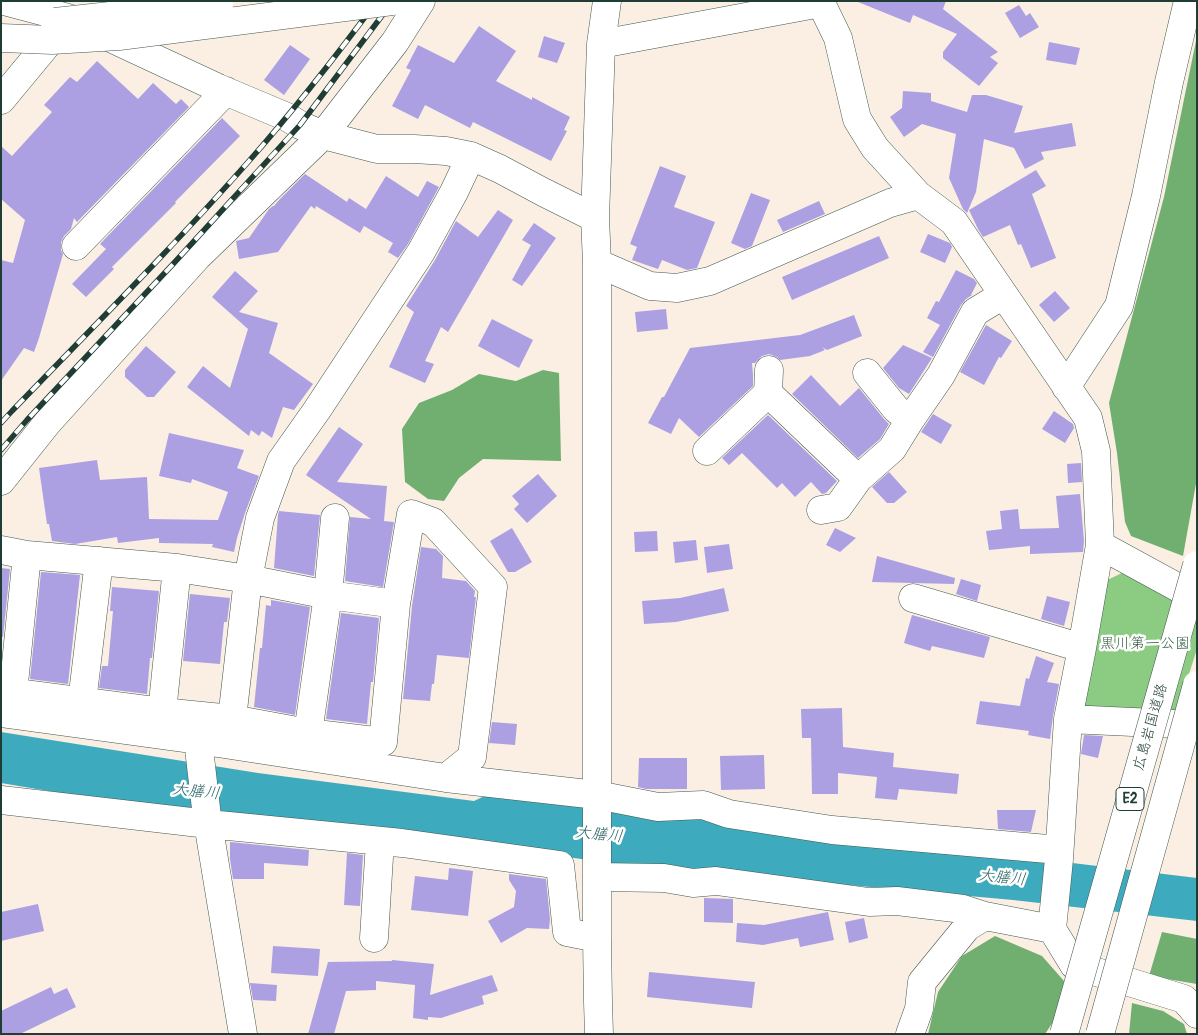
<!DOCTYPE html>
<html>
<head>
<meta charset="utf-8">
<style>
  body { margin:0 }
  #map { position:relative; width:1198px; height:1035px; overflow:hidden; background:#faefe2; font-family:Pangolin,sans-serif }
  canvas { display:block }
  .frame { position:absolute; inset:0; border:2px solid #1f3d34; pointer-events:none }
</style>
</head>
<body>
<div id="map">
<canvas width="1198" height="1035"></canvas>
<div class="frame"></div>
</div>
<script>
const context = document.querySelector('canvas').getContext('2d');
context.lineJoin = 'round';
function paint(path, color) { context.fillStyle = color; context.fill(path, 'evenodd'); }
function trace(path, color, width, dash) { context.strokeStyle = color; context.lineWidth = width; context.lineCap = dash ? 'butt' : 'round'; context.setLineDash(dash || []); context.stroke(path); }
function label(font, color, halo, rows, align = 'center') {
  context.font = font + ' Pangolin,"Klee One",sans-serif'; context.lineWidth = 5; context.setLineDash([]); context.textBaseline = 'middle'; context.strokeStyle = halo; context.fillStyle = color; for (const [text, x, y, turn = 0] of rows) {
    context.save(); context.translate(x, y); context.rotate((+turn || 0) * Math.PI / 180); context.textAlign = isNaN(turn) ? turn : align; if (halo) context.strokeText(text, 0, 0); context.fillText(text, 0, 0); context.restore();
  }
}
paint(new Path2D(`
  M1124 572 1197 607V649L1175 718 1081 710 1103 582Z`), '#8bcb82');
paint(new Path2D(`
  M1197 36V478L1183 556 1131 536 1125 522 1117 453 1109 403 1164 197Z
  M543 370 559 373 561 461 483 459 459 478 444 501 428 499 405 482 402 429 419 403 452 390 479 374 516 381Z
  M1162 932 1197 939V984L1149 976Z
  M995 936 1042 956 1064 981 1057 1016 1045 1034H928L938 992 962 956Z
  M1132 1003 1163 1011 1184 1024 1187 1034H1129Z`), '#70af70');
paint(new Path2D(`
  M1 732 258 773 474 801 491 793 1197 878V921L1013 900 618 864 355 828 120 803 1 783Z`), '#3eaabe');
paint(new Path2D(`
  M858 1H946L943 9 998 52 990 57 998 63 979 86 943 58V52L957 34 913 15 910 23 858 2Z
  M1019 5 1026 16 1030 13 1039 27 1020 38 1005 13Z
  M479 26 516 51 496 81 532 100V97L570 117 564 130 567 131 551 161 473 122 470 128 425 105 418 119 392 106 411 70 406 68 418 45 454 63Z
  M544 36 565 43 557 63 538 57Z
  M1049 42 1080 48 1076 65 1046 60Z
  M290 45 310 59 284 95 264 80Z
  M97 61 138 99 153 83 176 104 181 99 189 107 77 222 74 218 71 229 64 236 61 242V250L63 254 39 338 34 352 24 348 1 381V260L13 263 25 220 1 199V146L12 156 52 112 44 105 70 77 77 82Z
  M903 91 931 93V101L967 112 972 95H986L1023 106 1014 133 1072 123 1076 146 1041 152 1044 159 1025 169 1014 148 984 139 976 192 967 213 963 209 949 178 956 134 922 124 904 137 890 117 902 108Z
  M222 118 240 136 175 202 176 203 112 267 114 269 86 297 72 284 106 249 100 244Z
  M660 166 686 176 674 207 715 222 697 268 687 270 662 260 658 269 632 260 637 247 630 244Z
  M1036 170 1046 186 1032 194 1056 258 1031 268 1021 244 1018 245 1010 225 983 237 978 229 969 210Z
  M305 174 347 202 349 198 366 209 386 176 418 197 427 181 439 187 408 244 398 258 388 252 393 243 364 226 360 233 316 206 315 209 311 206 278 252 239 259 236 241 249 238 269 209 273 206H274L279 200Z
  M751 193 770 200 752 246 745 249 731 243Z
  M819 201 825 214 783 232 777 220Z
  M498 210 513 220 448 332 441 327 425 361 434 364 425 383 389 367 414 312 406 306 435 260 456 221 478 237Z
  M534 223 556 238 522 286 512 280 531 245 522 240Z
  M928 234 950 243 952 247 945 263 920 252Z
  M879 236 889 258 792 300 782 277Z
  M956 270 974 279 977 283 971 295H972L966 299 961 305 933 357 923 352 940 325 927 318 936 301 939 302Z
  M235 271 258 291 239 312 278 323 269 353 313 384 294 410 283 407 272 438 262 431 259 436 251 430 249 436 187 387 203 366 230 388 248 329 212 297Z
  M1055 291 1070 308 1054 322 1039 305Z
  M666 309 668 329 637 332 635 312Z
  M854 315 862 336 827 350 822 347 825 350 810 356 780 360 777 357 769 354 762 356 755 363H752L753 375V386L699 437 679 418 671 434 648 423 662 397H664L690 348 800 335Z
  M492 319 533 340 519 368 478 346Z
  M986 325 1012 341 1001 358 999 357 984 385 960 372Z
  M903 345 932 358 909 394 899 388 883 368Z
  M146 346 176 372 154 397H147L125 377V370Z
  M811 375 840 406 859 388 884 419 889 424 880 439 858 458 792 394Z
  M1054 411 1073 424 1074 428 1065 443 1042 429Z
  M933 414 952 425 941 444 921 432Z
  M768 415 837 481 826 493 822 494 811 482 795 497 782 483 777 488 742 453 729 465 722 458Z
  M339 427 363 444 337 482 387 486 384 521 394 522 383 587 345 581 350 517 371 519 306 475Z
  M169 433 244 450 237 468 259 476 245 513 237 538 234 552 212 547 213 544 159 543V538L118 543 117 537 75 544 52 541 49 524H47L39 468 97 460 100 480 147 477 149 519 218 520 228 492 192 479 191 483 159 476Z
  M1081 463 1082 482 1068 483 1067 464Z
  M889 472 907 492 894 503H887L872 487Z
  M538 474 557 496 527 523 514 509 519 504 512 496Z
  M1080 494 1084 541 1083 552 1030 554V546L989 550 986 531 1002 529 1000 511 1018 509 1020 529 1059 528 1056 496Z
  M279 511 320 515 314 576 274 568 278 515Z
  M512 528 532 562 515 572H508L490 541Z
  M835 528 856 538 840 552 826 545Z
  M657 531 658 551 635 552 634 532Z
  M696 540 698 560 675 563 673 542Z
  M729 544 733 569 707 573 704 547Z
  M421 547 436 549 443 556 442 578 466 581 475 591 474 597H476L469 658 437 655 434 684H432L430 701 403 699 412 606Z
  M877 556 955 578 954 584 872 582Z
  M1 568 10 569 3 637H1Z
  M41 572 80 575 68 684 30 679Z
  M961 579 981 585 977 601 956 594Z
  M112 587 159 591 152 658H150L147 694 99 688 102 666H108L113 611H110Z
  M724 588 729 611 676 622 644 624 642 601 680 598Z
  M190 594 230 598 227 622H224L220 664 183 661Z
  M1047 596 1070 602 1064 626 1041 619Z
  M271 600 310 607 295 715 254 707 260 648H262L266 605 271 606Z
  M341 613 379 618 373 682H371L367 724 326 719Z
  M912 615 990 637 984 658 932 646 930 651 904 643Z
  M1036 656 1054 663 1047 682 1059 684 1053 716 1050 739 1028 735 1029 731 976 724 980 701 1020 706 1026 678 1029 679Z
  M842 708 843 747 894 753 893 767 959 774 957 794 899 789 897 800 875 798 877 777 838 773V794H812L811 738H802L801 709Z
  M492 722 517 724 515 745 489 743Z
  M1084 735 1103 736 1098 758 1081 754Z
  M764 755 765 789 721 790 720 756Z
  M639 758H687V789H646L638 787Z
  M997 810H1036L1031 832 998 829Z
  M230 842 309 850 308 866 264 863V879H233L230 859Z
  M347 853 363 855 360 906 344 905Z
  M449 868 473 871 468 916 411 910 415 876 448 880Z
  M509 874 546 879 550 919 549 929 527 928 501 943 488 921 514 907 516 891 509 880Z
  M704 898 733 899V923L704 922Z
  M38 904 44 931 1 941V912Z
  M828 912 834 940 800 947 798 938 763 945 736 942 737 923 764 925Z
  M864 918 868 938 849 943 845 922Z
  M273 946 320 949 318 976 271 973Z
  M392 960 434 964 430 995 492 975 498 991 482 996 484 1004 441 1018 428 1017V1020L413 1018 415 985 376 981V990L346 991 334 1034H308L328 962 392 961Z
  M649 972 755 982 752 1008 647 997Z
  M250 983 277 985 276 1001 253 1000Z
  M51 987 54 994 67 988 76 1007 20 1034H1V1011Z`), '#aca0e3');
const minor = new Path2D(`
  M4 1 68 18 218 88 287 117 300 125 323 135 377 149H414L446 151 471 156 500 169 543 192 595 218
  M821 3 838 38 857 119 875 148 918 195 954 222 1088 418 1096 451 1100 545 1082 648 1068 719 1059 859 1052 929 1074 965 1184 999 1197 1014
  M601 44 821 3 822 1
  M1 100 64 24
  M76 246 226 91
  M597 263 650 286 677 288 710 281 890 203 918 195
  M769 370 768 393 858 479
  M867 373 896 409 910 420
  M1066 387 1119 306 1146 196 1169 82 1188 1
  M707 451 768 393
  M1 481 48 422 197 257 323 135 395 42 421 1
  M821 510 838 507 858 479 892 449 910 420 941 375 975 312 1003 295
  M1100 545 1197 598
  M1 550 27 555 177 568 248 579 328 595 396 604
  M913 598 1082 648
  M1 691 162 712 232 719 308 733 383 742 396 604 411 514 433 522 493 587 472 757 446 778
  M13 693 27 555
  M82 702 99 561
  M162 712 177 568
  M1 713 198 740 446 778 597 795 658 807 703 805 729 814 832 830 1059 850
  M232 719 248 579 260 518 281 461 317 410 421 252 454 192 471 156
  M1068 719 1197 725
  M308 733 328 595 335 518
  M198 740 207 817 243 1034
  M1 800 208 824 402 843 560 865 567 932 597 938
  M598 877 664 878 693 883 716 881 869 902 897 901 963 909 985 916 1052 929
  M374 938 380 841
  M599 1034 598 1002 597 938V263L595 218 601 44 607 1
  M910 1034 919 1009 922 982 967 927 985 916`);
trace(minor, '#40584e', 29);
trace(minor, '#fff', 28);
const rail = new Path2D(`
  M1 423 12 411C92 328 173 247 249 161 294 110 336 56 377 1
  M1 450 27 420 174 263 300 125 393 1`);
trace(rail, '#1f3d34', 5.5);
trace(rail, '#fff', 4, [11]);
const highwayBridge = new Path2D(`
  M55 22 219 4
  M1 38 52 40 119 36 392 1
  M1064 1034 1197 565
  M1100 1034 1197 685`);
trace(highwayBridge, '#40584e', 29, []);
trace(highwayBridge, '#fff', 28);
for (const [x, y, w] of [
  [1130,799,28]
]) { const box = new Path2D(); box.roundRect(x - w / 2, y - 11.5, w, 23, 4); context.fillStyle = '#fff'; context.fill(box); trace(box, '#1f3d34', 1); }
label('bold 14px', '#1f3d34', null, [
  ["E2",1130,799]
]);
label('15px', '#3a6048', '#fff', [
  ["黒川第一公園",1145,644]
]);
label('15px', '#1f3d34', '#fff', [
  ["広島岩国道路",1151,727,-74]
]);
label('italic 16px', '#2a6364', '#fff', [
  ["大膳川",196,792,6],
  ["大膳川",599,835,6],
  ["大膳川",1002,878,6]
]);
</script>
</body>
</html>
